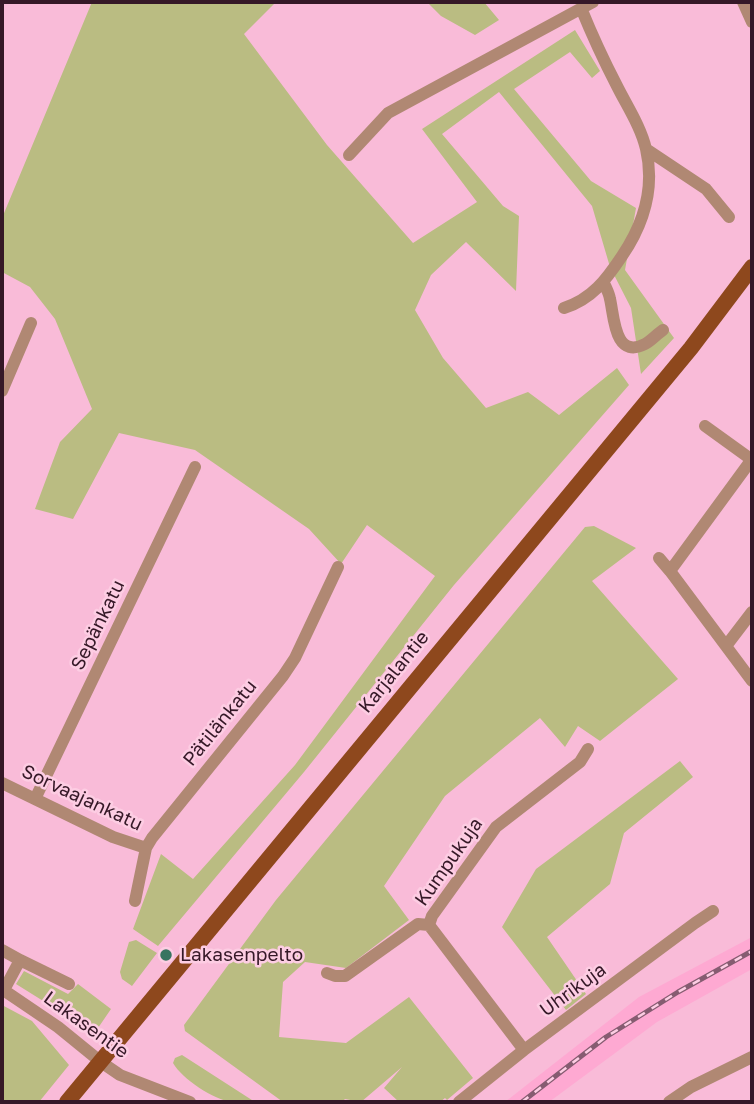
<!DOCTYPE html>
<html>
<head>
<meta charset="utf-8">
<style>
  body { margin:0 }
  #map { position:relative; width:754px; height:1104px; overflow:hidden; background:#f9bbd8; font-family:"Golos Text",sans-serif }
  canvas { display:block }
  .frame { position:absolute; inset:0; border:4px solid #351827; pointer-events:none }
</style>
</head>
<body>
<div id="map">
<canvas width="754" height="1104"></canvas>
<div class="frame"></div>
</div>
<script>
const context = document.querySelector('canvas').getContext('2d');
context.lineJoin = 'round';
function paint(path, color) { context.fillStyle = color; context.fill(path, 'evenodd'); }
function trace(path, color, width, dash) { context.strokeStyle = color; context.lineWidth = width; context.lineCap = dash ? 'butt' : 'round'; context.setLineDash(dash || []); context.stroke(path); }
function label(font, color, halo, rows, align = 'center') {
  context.font = font + ' "Golos Text",sans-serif'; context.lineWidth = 5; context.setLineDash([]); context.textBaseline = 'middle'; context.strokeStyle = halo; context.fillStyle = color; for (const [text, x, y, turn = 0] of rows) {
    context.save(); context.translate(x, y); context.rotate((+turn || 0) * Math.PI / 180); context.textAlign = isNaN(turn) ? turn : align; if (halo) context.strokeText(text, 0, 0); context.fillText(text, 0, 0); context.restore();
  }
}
paint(new Path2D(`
  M752 937V969L657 1022 549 1102H505L639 997Z`), '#fea9d2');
paint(new Path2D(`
  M92 2H276L244 34 327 145 413 243 477 202 422 129 575 30 600 71 592 78 570 52 514 89 591 181 636 208 625 270 674 338 641 374 631 308 610 267 592 206 499 92 442 134 503 206 519 216 516 291 466 242 431 275 415 310 443 358 486 408 528 392 559 415 617 368 629 385 454 585 304 772 158 946 133 929 161 854 193 879 295 765 435 576 367 525 341 564 309 529 195 450 119 433 73 519 35 509 60 442 92 409 55 319 30 287 2 272V218Z
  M427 2H484L499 20 475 35 441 16Z
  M594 526 636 548 592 581 678 679 600 741 578 726 565 747 540 718 445 796 384 886 409 920 346 968 305 962 283 982 279 1037 346 1043 409 997 473 1078 447 1100 445 1098 440 1102H399L384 1088 402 1067 361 1102 345 1099 342 1102H283L185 1031 184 1025 276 900 585 527Z
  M680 761 693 777 624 833 610 884 547 937 586 994 566 1010 502 927 536 869Z
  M136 940 157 953 132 986 122 979 120 972 129 942Z
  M24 971 68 994 78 984 111 1009 98 1028 88 1029 16 984Z
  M2 1005 32 1021 69 1065 39 1102H2Z
  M182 1055 255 1102C247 1102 240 1103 232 1102 214 1100 182 1079 173 1063L175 1058Z`), '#babc82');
trace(new Path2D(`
  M743 2 752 22
  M646 149 706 189 729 217
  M349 155 388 113 593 2
  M604 283C606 288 609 293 610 299 614 315 614 360 645 344 651 341 657 334 663 330
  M564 308C592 299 606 280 622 256 643 225 655 188 646 149 641 127 627 106 617 86 604 61 592 35 581 8
  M2 391 31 323
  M705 426 752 460
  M752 459 670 571 752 681
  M659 558 670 571
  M726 646 752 612
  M2 783 113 837 146 848
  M35 799 195 467
  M135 901 146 848 152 838 283 676 295 658 338 567
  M2 950 20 960 4 990
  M20 960 69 984
  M327 973 335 976H345L418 924 429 925
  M2 989 58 1027 101 1062 120 1075 190 1102
  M524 1050 429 925 432 916 496 827 580 762 588 749
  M459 1102 524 1050 695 923 713 911
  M669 1102 691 1087 752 1057`), '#b08873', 12);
trace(new Path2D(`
  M67 1102 691 348 752 267`), '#8e481d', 16);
const rail = new Path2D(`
  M522 1102 606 1037 678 992 752 951`);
trace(rail, '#865c71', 5);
trace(rail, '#fdcde3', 2.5, [8]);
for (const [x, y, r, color] of [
  [166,955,7,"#387460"]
]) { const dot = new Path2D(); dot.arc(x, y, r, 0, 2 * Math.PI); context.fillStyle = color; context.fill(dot); trace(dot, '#fdcde3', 2.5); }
label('19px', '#351827', '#fdcde3', [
  ["Sepänkatu",98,625,-64],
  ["Karjalantie",394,672,-51],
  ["Pätilänkatu",220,723,-51],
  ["Sorvaajankatu",82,798,25],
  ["Kumpukuja",449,862,-55],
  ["Uhrikuja",573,990,-36],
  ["Lakasentie",86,1025,36]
]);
label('19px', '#351827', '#fdcde3', [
  ["Lakasenpelto",180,955]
], 'left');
</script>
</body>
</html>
